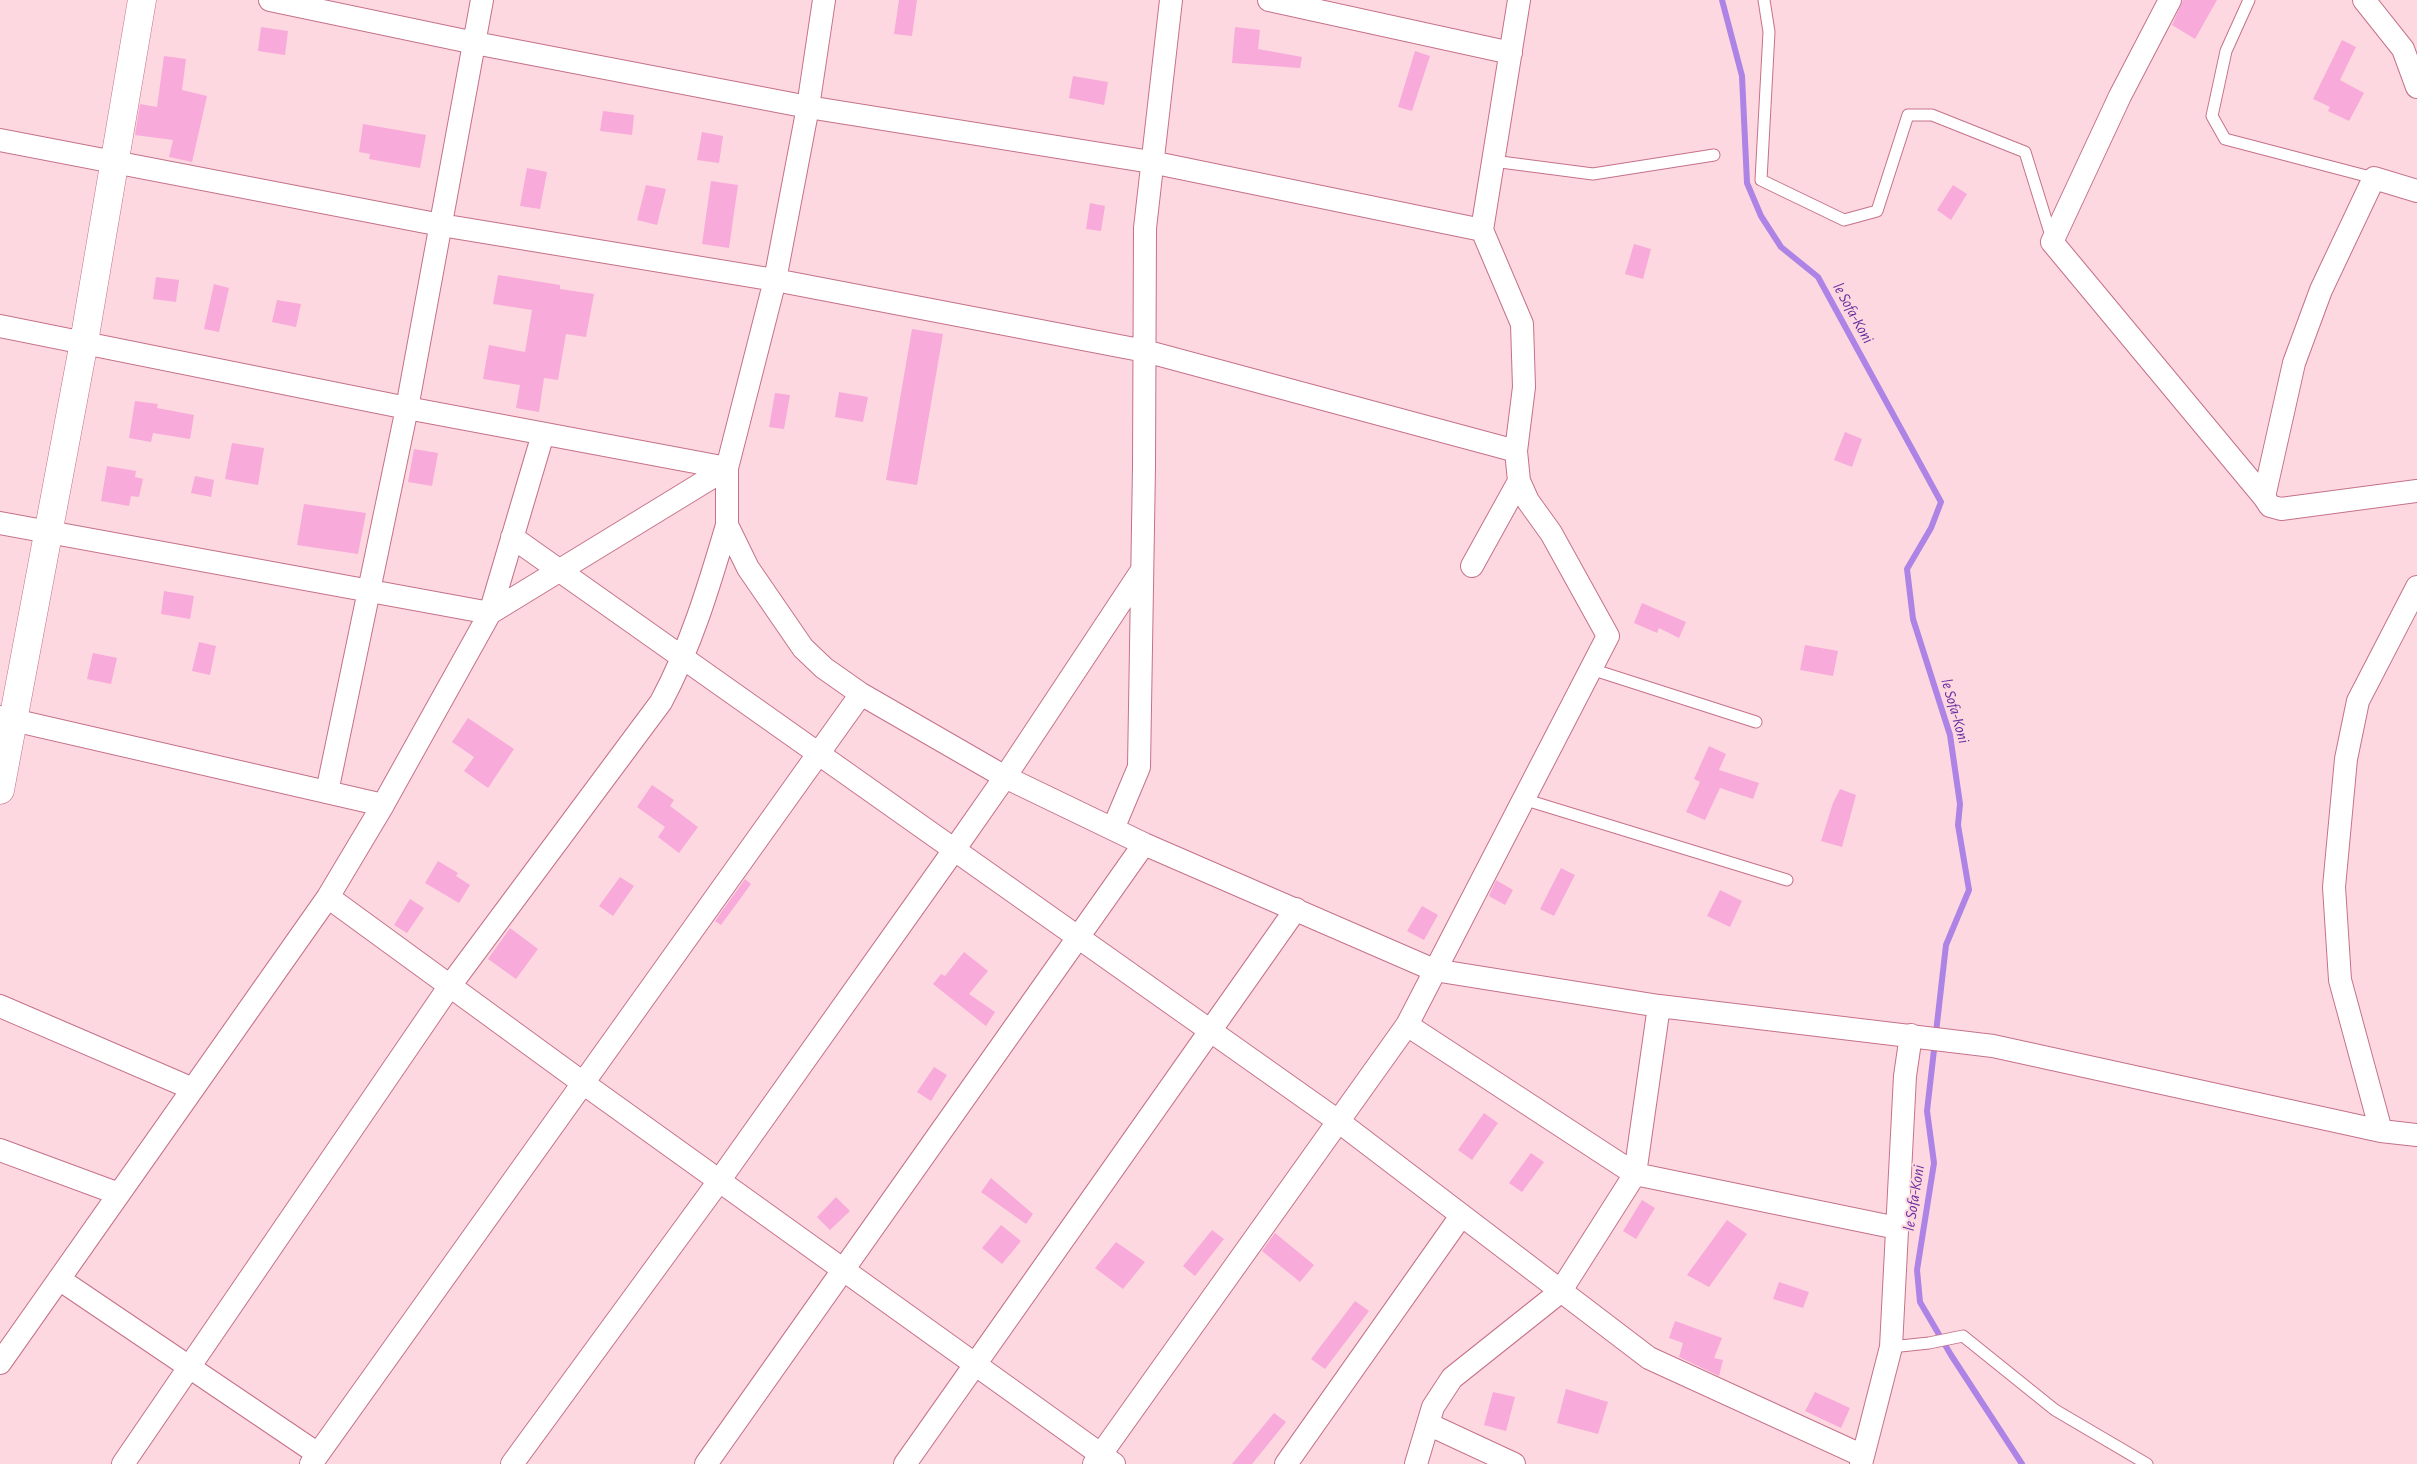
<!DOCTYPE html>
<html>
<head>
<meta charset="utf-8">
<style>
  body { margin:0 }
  canvas { display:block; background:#fdd8e0 }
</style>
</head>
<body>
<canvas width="2417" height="1464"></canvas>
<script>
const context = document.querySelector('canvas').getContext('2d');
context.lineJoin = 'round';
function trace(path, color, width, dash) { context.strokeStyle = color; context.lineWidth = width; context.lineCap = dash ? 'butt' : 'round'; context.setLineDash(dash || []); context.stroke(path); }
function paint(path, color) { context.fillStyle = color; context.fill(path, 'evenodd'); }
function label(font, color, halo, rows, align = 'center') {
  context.font = font + ' "Alegreya Sans",sans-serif'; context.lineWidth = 4; context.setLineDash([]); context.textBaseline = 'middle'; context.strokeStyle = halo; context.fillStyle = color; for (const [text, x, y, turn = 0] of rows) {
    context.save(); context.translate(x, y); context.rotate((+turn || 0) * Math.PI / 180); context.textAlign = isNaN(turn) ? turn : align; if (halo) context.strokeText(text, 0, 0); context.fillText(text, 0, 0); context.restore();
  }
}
trace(new Path2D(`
  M1722 0 1742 76 1747 183 1761 216 1781 247 1818 277 1941 502 1931 528 1907 569 1913 619 1950 735 1960 804 1958 825 1969 890 1946 945 1927 1111 1934 1163 1917 1270 1920 1302 1951 1355 2022 1464`), '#ad83e6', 6);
paint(new Path2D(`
  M899 0H917L912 36 894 34Z
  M2183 0H2217L2195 39 2172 25Z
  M261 27 288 31 285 55 258 51Z
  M1235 27 1260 30 1258 49 1302 57 1300 68 1232 63Z
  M2342 40 2356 47 2340 80 2364 93 2349 121 2328 111 2330 107 2313 99Z
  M1415 51 1430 56 1412 111 1398 107Z
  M164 56 186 59 182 90 207 96 192 162 169 157 173 140 135 135 140 104 157 107Z
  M1073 76 1108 82 1104 105 1069 98Z
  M603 111 634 115 632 135 600 131Z
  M363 124 426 135 420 168 369 159 370 154 359 152Z
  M702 132 723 136 719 163 697 160Z
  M527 168 547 172 540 209 520 206Z
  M711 181 738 185 729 248 702 244Z
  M646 185 666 189 657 225 637 220Z
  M1953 185 1967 194 1951 220 1937 210Z
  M1090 203 1105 206 1101 231 1086 229Z
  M1634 244 1651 249 1643 279 1625 274Z
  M498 275 560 285V289L594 294 586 337 566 334 558 380 544 378 539 412 516 408 520 385 483 379 489 345 525 352 532 310 493 304Z
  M156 277 179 280 176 302 153 299Z
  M214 284 229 288 219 332 204 329Z
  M277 300 301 304 296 327 272 322Z
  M912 329 943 334 917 485 886 480Z
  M839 392 868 397 863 422 835 417Z
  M775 393 790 395 784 429 769 427Z
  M135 401 158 404 157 408 194 415 190 439 153 433 151 442 129 438Z
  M1845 432 1862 439 1852 467 1834 460Z
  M232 443 264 448 258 485 225 479Z
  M414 449 438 453 432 486 408 482Z
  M107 466 136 471 135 477 143 479 139 497 131 496 129 506 101 501Z
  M195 476 214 480 211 497 191 493Z
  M304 504 366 513 358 554 297 545Z
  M164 591 194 596 190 619 161 614Z
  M1642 603 1686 622 1679 638 1659 628 1657 633 1634 623Z
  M199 642 216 646 210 675 192 671Z
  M1805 645 1838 651 1833 676 1800 670Z
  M93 653 117 658 111 684 87 679Z
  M468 718 514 749 488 788 464 771 474 757 452 742Z
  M1709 746 1726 754 1719 770 1759 783 1753 799 1720 788 1705 820 1686 812 1700 782 1694 779Z
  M652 785 674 800 670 806 698 827 679 853 658 837 665 827 637 807Z
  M1840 789 1856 795 1842 847 1821 841 1833 803Z
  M438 861 458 873 456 876 470 885 459 903 425 883Z
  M1561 868 1575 875 1554 916 1540 909Z
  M620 877 634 886 613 916 599 906Z
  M745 879 751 884 721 925 715 921Z
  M1496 880 1513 890 1505 905 1489 896Z
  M1720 890 1742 901 1730 927 1707 916Z
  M410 899 424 908 407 933 394 925Z
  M1422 906 1438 915 1424 940 1407 931Z
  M510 928 538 949 516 979 488 959Z
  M964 952 988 971 969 994 995 1012 986 1026 933 984 941 974 945 976Z
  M934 1067 947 1075 931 1101 917 1092Z
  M1484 1113 1498 1123 1472 1160 1458 1150Z
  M1531 1153 1544 1162 1522 1192 1509 1183Z
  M991 1178 1033 1214 1026 1224 981 1192Z
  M836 1197 850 1211 830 1230 817 1217Z
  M1642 1200 1655 1208 1636 1239 1623 1231Z
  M1727 1220 1747 1234 1709 1287 1687 1275Z
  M1001 1225 1021 1241 1002 1264 982 1248Z
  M1212 1230 1224 1239 1195 1276 1183 1266Z
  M1275 1233 1314 1265 1300 1282 1262 1251Z
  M1116 1242 1145 1262 1123 1289 1095 1268Z
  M1779 1282 1809 1292 1803 1308 1773 1299Z
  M1355 1301 1369 1311 1325 1369 1311 1359Z
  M1675 1321 1722 1338 1714 1358 1723 1360 1719 1376 1679 1357 1683 1343 1669 1338Z
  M1566 1389 1608 1402 1598 1434 1557 1423Z
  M1493 1392 1515 1397 1506 1431 1484 1425Z
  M1815 1392 1850 1408 1841 1428 1805 1411Z
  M1274 1413 1286 1422 1252 1464H1232Z`), '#f8aada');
const service = new Path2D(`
  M1764 0 1769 32 1761 180 1844 220 1877 211 1908 115H1932L2025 152 2052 239
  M2249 0 2226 51 2212 116 2225 139 2374 178
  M1493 161 1593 174 1714 155
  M1591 669 1756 722
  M1523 799 1787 880
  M1891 1347 1929 1343 1963 1336 2055 1410 2147 1464`);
const minor = new Path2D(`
  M270 0 475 43 808 107 1151 162 1482 230
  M1269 0 1511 53
  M2170 0 2120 96 2052 242 2264 497
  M2364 0 2403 49 2417 87
  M0 140 441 225 775 280 1145 351 1516 451
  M2417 191 2374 178 2321 290 2294 363 2264 497 2270 506 2281 509 2417 491
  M0 326 407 408 727 468V525L748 568 803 648 824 668 861 694 1005 777 1144 844 1434 970 1659 1006 1993 1046 2381 1131 2340 980 2334 887 2346 759 2358 701 2417 587
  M0 523 490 613 727 468 775 280 808 107 824 0
  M512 537 1338 1121 1649 1358 1863 1456
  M1472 566 1519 481
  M0 717 383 805
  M327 792 407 408 482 0
  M1113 829 1139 767 1144 467 1145 228 1171 0
  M328 897 583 1083 1114 1464
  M0 1006 193 1089
  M1407 1025 1635 1174 1897 1228
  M2381 1131 2417 1135
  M0 1150 119 1194
  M59 1279 318 1454
  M0 1363 328 897 383 805 490 613 543 434
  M1428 1424 1514 1464
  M123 1464 449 987 661 702C691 646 709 586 727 525
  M311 1464 861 694
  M512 1464 719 1181 954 850 1005 777 1142 570
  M706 1464C851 1257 999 1052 1144 844
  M905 1464 1296 909
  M1094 1464 1407 1025 1608 636 1551 533 1528 501 1519 481 1516 451 1524 387 1522 324 1482 230 1519 0
  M1286 1464 1461 1216
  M1416 1464 1433 1407 1452 1378 1560 1292 1635 1174 1659 1006
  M1861 1464 1891 1347 1905 1076 1911 1035`);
const tertiary = new Path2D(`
  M0 790 84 342 142 0`);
trace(service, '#c57289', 13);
trace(minor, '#c57289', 24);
trace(tertiary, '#c57289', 29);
trace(service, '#fff', 11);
trace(minor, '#fff', 22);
trace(tertiary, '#fff', 28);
label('italic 16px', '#672da0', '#fdd8e0', [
  ["le Sofa-Koni",1853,313,61],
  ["le Sofa-Koni",1955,711,74],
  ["le Sofa-Koni",1914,1198,-81]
]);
</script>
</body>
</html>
